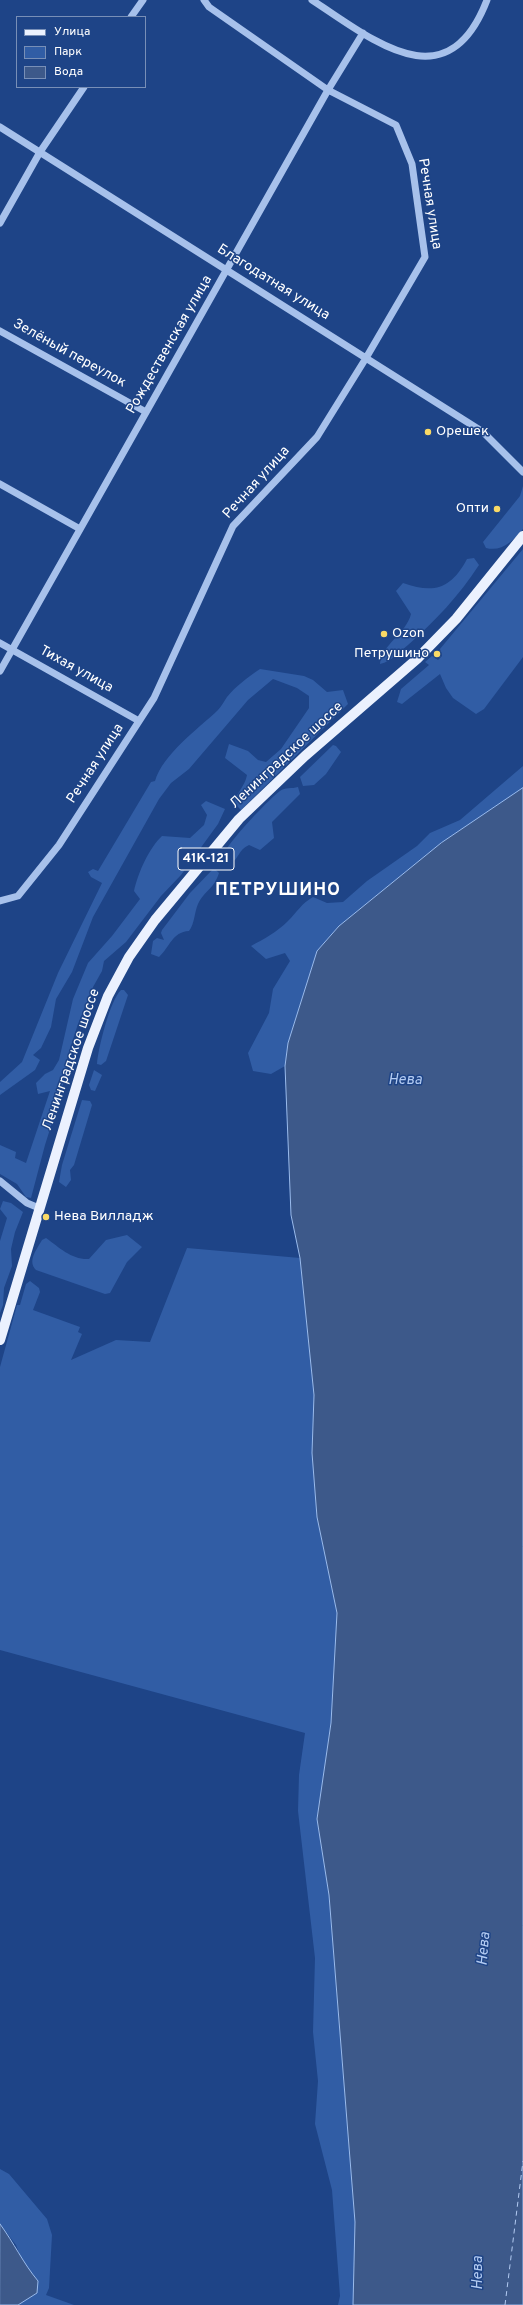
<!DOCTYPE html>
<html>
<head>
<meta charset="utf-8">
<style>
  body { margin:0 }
  #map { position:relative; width:523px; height:2305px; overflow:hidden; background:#1e4487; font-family:Overpass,sans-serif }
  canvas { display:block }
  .legend { position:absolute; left:16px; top:16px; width:130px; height:72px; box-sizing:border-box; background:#1e4487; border:1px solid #788fb7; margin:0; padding:5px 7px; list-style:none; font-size:12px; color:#fff }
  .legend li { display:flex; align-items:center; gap:8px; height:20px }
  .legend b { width:20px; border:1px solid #788fb7 }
</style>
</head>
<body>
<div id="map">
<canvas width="523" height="2305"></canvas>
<ul class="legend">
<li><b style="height:5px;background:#ebf1fe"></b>Улица</li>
<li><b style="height:11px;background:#315da5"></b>Парк</li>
<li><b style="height:11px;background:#3d598a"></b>Вода</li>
</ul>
</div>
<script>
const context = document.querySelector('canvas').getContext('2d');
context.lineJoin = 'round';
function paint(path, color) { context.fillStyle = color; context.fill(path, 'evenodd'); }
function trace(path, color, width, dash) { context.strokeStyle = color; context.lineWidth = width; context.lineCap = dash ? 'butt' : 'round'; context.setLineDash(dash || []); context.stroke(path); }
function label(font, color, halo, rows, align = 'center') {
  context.font = font + ' Overpass,sans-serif'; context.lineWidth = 3; context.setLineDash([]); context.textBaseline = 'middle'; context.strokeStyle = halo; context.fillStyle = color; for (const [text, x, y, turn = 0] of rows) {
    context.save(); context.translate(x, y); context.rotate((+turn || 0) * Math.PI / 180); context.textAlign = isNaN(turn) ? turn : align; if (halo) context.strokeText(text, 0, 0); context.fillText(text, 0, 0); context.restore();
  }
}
paint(new Path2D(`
  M523 486V529C513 541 502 552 486 548L483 542 520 496Z
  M523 549V657L484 709 476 714 453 698 446 688 440 674 402 704 397 702 401 689 429 665 425 662 432 656 438 660 442 656 440 649Z
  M474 558 479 565C459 596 435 621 408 645 398 653 392 661 380 664 382 644 406 634 411 614L396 591 403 583C434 594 451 589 467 559Z
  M260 669 304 676 313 680 327 692 343 690 348 704 241 810 234 803C237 792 245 786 247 775L225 758 229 744 248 751 258 760 266 762 281 749 309 708V696L297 688 273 679 248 700 189 769 171 783 159 799 93 917 72 972 56 999 51 1027 41 1048 33 1055 40 1060 35 1070 0 1095V1082L22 1062 58 973 102 883 91 877 88 872 93 869 98 871 151 782 155 781C163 754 198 729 218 710 222 706 224 701 227 697 236 686 248 677 260 669Z
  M333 745 336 746 341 752 326 774 314 785 303 786 300 777Z
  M523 766V788L441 843 339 926 317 951 288 1043 285 1066 271 1074 253 1071 248 1053 269 1013 273 989 290 961 285 953 266 959 251 946C264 939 277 932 288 921 297 912 302 903 313 897L327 903 343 902 367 881 417 846 430 833 460 820Z
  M298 787 300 794 272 822 274 838 260 850 249 845C238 850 239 859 231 863L222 859C222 848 270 798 280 791 285 787 292 789 298 787Z
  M206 801 225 809 218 824 181 875 161 896 126 942 104 961 102 971 93 987 78 1024 68 1055 62 1091 45 1145 31 1198 26 1197 17 1184 0 1174V1145L16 1152 15 1158 26 1163 50 1091 38 1094 36 1083 45 1074 53 1070 59 1060 73 999 88 963 112 936 140 899 134 891C138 873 149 848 162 836L190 838 204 825 207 815 201 805Z
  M214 868 219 873C214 889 205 890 198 904 194 913 195 923 189 931 172 932 170 947 159 957L151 954 153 941 157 938 164 940 161 933 162 930 190 893Z
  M121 990H124L128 995 106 1061 101 1065 97 1064C98 1049 110 1000 121 990Z
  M94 1070 102 1075 95 1091 91 1090 89 1085Z
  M82 1100 90 1101 92 1105 74 1165 70 1170 71 1180 66 1187 59 1182 62 1165Z
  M3 1201 11 1203 23 1212 15 1232 11 1249 12 1266 4 1288 3 1305 0 1313V1241L7 1218 0 1209Z
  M127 1235 142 1247 127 1262 110 1293 105 1294 36 1270C27 1261 37 1249 42 1240L46 1238C60 1248 72 1260 89 1259L106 1240Z
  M187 1248 300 1258 314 1395 312 1453 317 1517 337 1613 331 1723 317 1819 329 1895 355 2222 353 2305H338L340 2296 332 2190 315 2124 318 2081 313 2032 315 1958 298 1811 299 1775 305 1733 0 1650V1367L17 1305H20L26 1284 30 1281 39 1288 40 1292 33 1310 80 1327 78 1332 82 1334 71 1360 116 1340 150 1342Z
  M0 2169 9 2174 47 2219 52 2235 49 2288 46 2295 74 2305H18L37 2293 38 2281 23 2264 16 2245 0 2224Z`), '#315da5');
const water = new Path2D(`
  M523 788V2305H353L355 2222 329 1895 317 1819 331 1723 337 1613 317 1517 312 1453 314 1395 300 1258 291 1215 285 1066 288 1043 317 951 339 926 441 843Z
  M0 2224C14 2243 23 2263 38 2281L37 2293 18 2305H0Z`);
paint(water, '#3d598a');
trace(water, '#9abbec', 1);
trace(new Path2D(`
  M505 2305 523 2161`), '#b3cbf2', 1, [5, 4]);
trace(new Path2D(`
  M312 0C372 39 447 104 487 0
  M131 17 143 0
  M0 127 483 432 523 472
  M0 223 40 152 84 87
  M0 331 146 412
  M0 484 80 529
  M0 643 139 721
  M0 671 328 90 363 33
  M0 901 18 896 59 845 154 698 233 526 317 437 366 358 425 257 412 164 396 125 328 90 209 7 204 0
  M0 1181 27 1203 39 1208`), '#a7c1eb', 7);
trace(new Path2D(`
  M0 1340 88 1048 108 996 129 957 155 920 239 819 305 756 417 659 456 619 523 536`), '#ebf1fe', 10);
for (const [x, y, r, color] of [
  [428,432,4,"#fada66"],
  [497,509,4,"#fada66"],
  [384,634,4,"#fada66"],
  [437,654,4,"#fada66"],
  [46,1217,4,"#fada66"]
]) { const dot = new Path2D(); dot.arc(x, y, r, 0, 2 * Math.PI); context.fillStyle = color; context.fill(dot); trace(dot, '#1e4487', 1.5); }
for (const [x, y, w] of [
  [206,859,56]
]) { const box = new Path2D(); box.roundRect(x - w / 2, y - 11, w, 22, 3); context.fillStyle = '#1e4487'; context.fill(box); trace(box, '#fff', 1); }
label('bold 13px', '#fff', null, [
  ["41К-121",206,859]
]);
label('14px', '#fff', '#1e4487', [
  ["Речная улица",429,204,81],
  ["Благодатная улица",273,283,32],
  ["Рождественская улица",170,345,-60],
  ["Зелёный переулок",69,354,29],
  ["Речная улица",257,483,-48],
  ["Тихая улица",76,670,29],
  ["Ленинградское шоссе",287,756,-43],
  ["Речная улица",96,764,-57],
  ["Ленинградское шоссе",72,1060,-71]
]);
label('14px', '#fff', '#1e4487', [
  ["Орешек",436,432],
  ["Опти",489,509,"right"],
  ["Ozon",392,634],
  ["Петрушино",429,654,"right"],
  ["Нева Вилладж",54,1217]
], 'left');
label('italic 15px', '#b3cbf2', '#1e4487', [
  ["Нева",405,1081],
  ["Нева",485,1949,-85],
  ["Нева",479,2273,-90]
]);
context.letterSpacing = '1px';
label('bold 18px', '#fff', '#1e4487', [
  ["ПЕТРУШИНО",278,891]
]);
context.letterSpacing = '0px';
</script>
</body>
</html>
